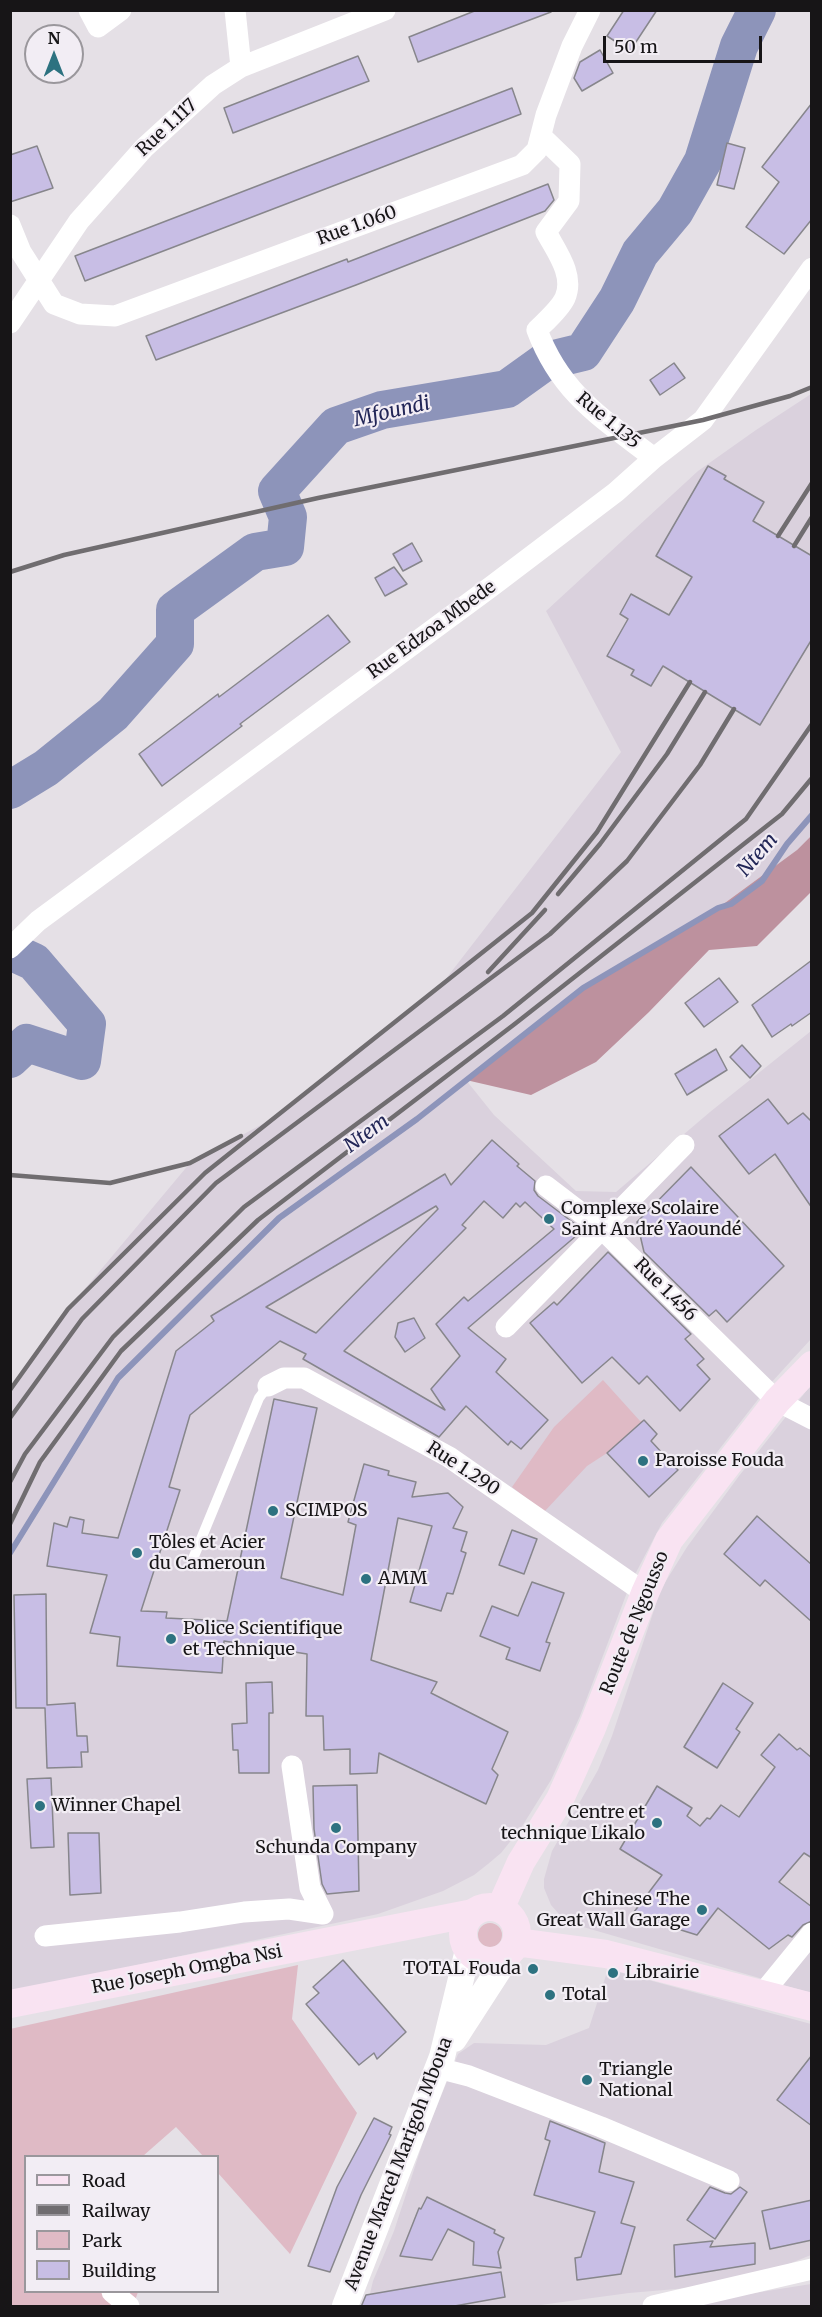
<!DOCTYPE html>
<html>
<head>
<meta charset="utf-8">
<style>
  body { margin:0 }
  #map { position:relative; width:822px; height:2317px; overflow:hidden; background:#e5e0e6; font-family:Merriweather,serif }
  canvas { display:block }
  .frame { position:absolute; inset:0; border:12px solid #171517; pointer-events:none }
  .legend { position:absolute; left:24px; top:2155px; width:195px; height:138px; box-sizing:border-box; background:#f2edf4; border:2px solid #9a979c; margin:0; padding:8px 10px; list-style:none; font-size:18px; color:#171517 }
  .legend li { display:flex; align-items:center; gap:12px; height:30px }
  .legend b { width:30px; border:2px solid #9a979c }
  .north { position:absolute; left:24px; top:24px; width:60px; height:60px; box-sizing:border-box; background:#f2edf4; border:2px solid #9a979c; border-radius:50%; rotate:0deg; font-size:16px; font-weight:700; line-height:24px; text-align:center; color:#171517 }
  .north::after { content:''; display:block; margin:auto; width:21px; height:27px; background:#2d7280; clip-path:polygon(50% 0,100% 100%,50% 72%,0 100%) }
  .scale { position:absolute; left:603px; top:36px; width:159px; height:27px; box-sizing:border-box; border:3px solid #171517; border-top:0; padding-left:8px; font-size:18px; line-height:21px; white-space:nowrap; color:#171517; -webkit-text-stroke:4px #f2edf4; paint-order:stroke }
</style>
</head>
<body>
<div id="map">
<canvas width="822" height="2317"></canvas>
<div class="frame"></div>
<ul class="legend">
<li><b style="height:8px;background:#f9e3f2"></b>Road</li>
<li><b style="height:8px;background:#706d70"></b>Railway</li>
<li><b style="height:16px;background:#dfbac5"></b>Park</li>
<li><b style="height:16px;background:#c8bee5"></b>Building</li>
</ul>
<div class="north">N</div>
<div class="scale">50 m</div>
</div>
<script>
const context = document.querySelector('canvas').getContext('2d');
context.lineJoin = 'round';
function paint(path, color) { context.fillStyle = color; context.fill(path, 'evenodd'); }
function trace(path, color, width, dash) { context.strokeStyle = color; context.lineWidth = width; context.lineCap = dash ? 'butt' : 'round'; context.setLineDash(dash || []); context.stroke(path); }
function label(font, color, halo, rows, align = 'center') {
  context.font = font + ' Merriweather,serif'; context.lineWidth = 4.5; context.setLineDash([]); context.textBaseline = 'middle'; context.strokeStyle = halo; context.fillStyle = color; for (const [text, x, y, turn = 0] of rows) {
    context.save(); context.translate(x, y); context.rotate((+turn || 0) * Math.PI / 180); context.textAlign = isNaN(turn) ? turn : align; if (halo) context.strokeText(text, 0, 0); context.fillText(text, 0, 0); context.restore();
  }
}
paint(new Path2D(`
  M811 394V836L797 850 718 908 583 988 466 1080 494 1115 576 1191 616 1192 710 1112 811 1031V1339L770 1384 662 1523 631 1582 580 1716 551 1780 521 1828 501 1853 488 1864 474 1875 443 1891 378 1914 11 1992V1390L68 1309 190 1163 270 1120 438 989 621 752 546 611 698 471 756 430Z
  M811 1385V1993L566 1922 551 1905 544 1888V1879L552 1851 598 1770 612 1736 661 1589 687 1547 739 1476Z
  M608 1969 811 2024V2255L764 2274 688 2288 629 2293 533 2306H367L373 2281 394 2231 425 2136 458 2054 474 2043 546 2045 589 2028Z
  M811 2284V2306H673Z`), '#dad1dd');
paint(new Path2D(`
  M603 1380 640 1421 644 1420 607 1453 587 1466 544 1512 512 1487 554 1427Z
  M478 1935a12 12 0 1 1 24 0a12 12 0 1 1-24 0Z
  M298 1965 292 2019 357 2113 290 2254 218 2173V2156H203L176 2127 143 2156H26V2292H138L133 2306H11L10 2029Z`), '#dfbac5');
paint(new Path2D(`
  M811 836V892L757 946 709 950 649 1012 596 1062 531 1095 466 1080 583 988 718 908 797 850Z`), '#bd919e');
trace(new Path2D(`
  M10 1553 118 1378 279 1218 417 1119 583 988 718 908 731 904 762 881 787 844 812 815`), '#8d94ba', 6);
trace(new Path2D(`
  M10 790 46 768 113 714 175 644V610L255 552 285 547 288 517 277 491 336 426 382 410 507 389 546 361 583 352 617 300 640 253 675 211 703 161 739 46 757 10
  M10 951 34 962 87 1024 82 1061 27 1043 10 1059`), '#8d94ba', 38);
const building = new Path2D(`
  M477 10H551V12L418 62 409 37Z
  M624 10H657L630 51 607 36Z
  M600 50 613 73 582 91 574 78 580 62Z
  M358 56 369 81 233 133 224 108Z
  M512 88 521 114 85 281 75 256Z
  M812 103V219L784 254 746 227 779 182 762 167Z
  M727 143 745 148 734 189 717 185Z
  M37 146 53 188 10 202V155Z
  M548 184 554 200 545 211 356 285 156 360 146 336 347 259 348 262Z
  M674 363 685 378 660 395 650 380Z
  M708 466 726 476 724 479 764 502 753 521 812 556V639L760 725 663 666 651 686 631 675 634 670 607 656 628 619 620 614 631 594 669 615 692 577 656 556Z
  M412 543 422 561 403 571 393 554Z
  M394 567 407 584 385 596 375 578Z
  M328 615 350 642 240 724 242 726 162 786 139 754 218 694 219 697Z
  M812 960V1012L792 1026 791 1024 772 1037 752 1005Z
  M719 978 738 1002 704 1027 685 1003Z
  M742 1045 761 1066 750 1078 730 1057Z
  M716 1049 727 1070 687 1095 675 1074Z
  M768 1099 788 1124 803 1113 812 1122V1208L775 1154 749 1174 719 1136Z
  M492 1140 519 1164 517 1166 535 1181 534 1190 538 1196 583 1230 468 1328 506 1359 496 1372 548 1420 521 1449 511 1441 508 1445 466 1406 439 1437 303 1359 306 1354 280 1341 190 1415 169 1487 180 1490 141 1611 167 1612 166 1618 227 1621 274 1399 317 1408 281 1578 343 1595 356 1525 348 1522 364 1464 389 1471 388 1475 416 1482 412 1497 448 1493 463 1507 453 1528 467 1532 461 1551 466 1553 453 1594 447 1593 441 1611 410 1602 432 1526 398 1518 371 1660 437 1682 431 1693 508 1732 492 1769 498 1775 486 1804 379 1753 377 1773 350 1774V1749L324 1750 323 1716H306L307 1654 224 1641 222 1673 117 1666 120 1637 90 1633 107 1575 47 1566 54 1523 67 1527 70 1517 84 1520 82 1533 118 1538 176 1351 214 1321 211 1316 445 1174 451 1185ZM484 1201 503 1218 516 1203 520 1207 525 1202 554 1229 468 1301 464 1297 436 1324 460 1356 431 1389 445 1410 344 1351 466 1228 462 1225ZM436 1206 438 1209 316 1333 266 1307Z
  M691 1167 784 1266 727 1322 716 1310 709 1316 644 1252 637 1222Z
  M608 1252 691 1334 685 1339 704 1359 697 1365 710 1379 680 1411 647 1376 639 1384 612 1357 582 1383 530 1323 554 1302 557 1305Z
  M414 1318 425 1338 405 1352 395 1337 398 1323Z
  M644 1420 657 1434 651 1441 678 1470 649 1497 607 1453Z
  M757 1516 812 1565V1622L765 1580 760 1586 724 1554Z
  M512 1530 537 1539 524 1574 499 1565Z
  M532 1582 564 1593 546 1642 550 1643 540 1671 506 1659 510 1648 480 1636 492 1606 518 1616Z
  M46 1594 47 1705 75 1703 77 1736H87L88 1752H81L82 1767 47 1768 45 1708H16L14 1595Z
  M272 1682 273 1713H269V1773H239L238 1750H233L232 1724 247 1723 246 1683Z
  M723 1683 753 1703 736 1729 740 1732 717 1768 684 1747Z
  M779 1734 797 1750 800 1748 812 1758V1858L804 1853 779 1882 812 1907V1921L803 1925 792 1937 788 1935 769 1949 718 1908 697 1935 649 1920 648 1922 634 1912 662 1875 620 1849 657 1786 692 1808 687 1816 700 1826 707 1818 710 1819 721 1805 739 1817 775 1767 761 1755Z
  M51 1778 54 1847 31 1848 27 1779Z
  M357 1785 359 1891 327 1894 322 1884 314 1829 313 1786Z
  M68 1833H99L101 1893 70 1895Z
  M343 1960 406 2032 377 2059 374 2053 359 2065 306 2004 319 1993 313 1987Z
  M812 2055V2126L777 2100Z
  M374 2118 392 2127 389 2134 391 2135 361 2195 330 2272 308 2266 337 2187Z
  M550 2121 605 2143 599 2172 634 2182 621 2223 635 2227 621 2274 577 2280 575 2258 581 2257 595 2212 534 2195 550 2141 545 2139Z
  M710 2187 725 2193 731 2194 740 2187 747 2192 715 2239 687 2220Z
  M427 2197 495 2230 494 2233 504 2238 498 2252 501 2268 473 2265 474 2242 448 2229 432 2260 400 2256 419 2208 421 2209Z
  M812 2200V2240L770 2249 762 2211Z
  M713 2241 710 2247 755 2243V2264L675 2277 674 2245Z
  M501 2272 505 2297 449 2307H361L366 2295Z`);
paint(building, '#c8bee5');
trace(building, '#87868c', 1.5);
trace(new Path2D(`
  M192 1561 259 1398 268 1386`), '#fff', 10);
trace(new Path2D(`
  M89 10 98 27 121 10
  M235 10 241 67
  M541 136 570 164 569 201 546 232C556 251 575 275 565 298 560 309 546 321 537 330 561 394 602 418 654 458
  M10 225 21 252 54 304 80 314 115 316 522 165 537 150 546 115 572 46 590 10
  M10 323 79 221 144 148 213 85 241 67 385 10
  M10 948 38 921 492 586 616 492 654 458 703 420 812 268
  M546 1186 601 1228 777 1401 812 1419
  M506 1327 684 1145
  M268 1386 284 1378H304L449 1457 645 1593
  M292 1766 310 1888 323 1914
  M45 1936 180 1922 244 1912 289 1909 323 1914
  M763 1993 812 1933
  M438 2068 469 2076 601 2127 729 2181
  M112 2292 129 2306
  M653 2306 812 2269`), '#fff', 21);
trace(new Path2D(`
  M454 2039 509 1954
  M345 2306 442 2057 468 1950`), '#fff', 26);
trace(new Path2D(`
  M463 1934a27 27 0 1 1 54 0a27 27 0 1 1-54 0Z
  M500 1909 521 1862 560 1799 592 1728 645 1593 669 1540 777 1401 812 1365
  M516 1942 606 1954 812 2007
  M10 2004 473 1913`), '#f9e3f2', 28);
trace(new Path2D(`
  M778 536 812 483
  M794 546 812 517
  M10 572 64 555 318 498 703 420 790 396 812 387
  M558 894 600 844 667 754 705 692
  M488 972 545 910
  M10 1175 110 1183 190 1163 241 1136
  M10 1390 68 1309 205 1173 532 913 597 832 690 682
  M10 1418 82 1319 216 1183 550 934 627 861 700 765 734 709
  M10 1482 25 1454 113 1337 244 1207 503 1016 746 819 812 724
  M10 1524 40 1462 121 1351 258 1220 516 1023 782 814 812 778`), '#706d70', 4.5);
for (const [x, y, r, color] of [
  [549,1219,6,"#2d7280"],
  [643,1461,6,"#2d7280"],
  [273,1511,6,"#2d7280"],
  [137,1553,6,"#2d7280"],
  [366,1579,6,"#2d7280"],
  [171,1639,6,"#2d7280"],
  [40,1806,6,"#2d7280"],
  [657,1823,6,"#2d7280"],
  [336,1828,6,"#2d7280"],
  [702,1910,6,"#2d7280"],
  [533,1969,6,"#2d7280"],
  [613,1973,6,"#2d7280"],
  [550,1995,6,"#2d7280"],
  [587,2080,6,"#2d7280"]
]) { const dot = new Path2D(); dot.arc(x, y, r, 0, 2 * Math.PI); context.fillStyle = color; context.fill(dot); trace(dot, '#f2edf4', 2); }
label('18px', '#171517', '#f2edf4', [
  ["Rue 1.117",167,128,-43],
  ["Rue 1.060",357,226,-20],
  ["Rue 1.135",608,421,40],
  ["Rue Edzoa Mbede",432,630,-36],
  ["Rue 1.456",665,1290,45],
  ["Rue 1.290",463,1469,33],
  ["Route de Ngousso",635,1623,-68],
  ["Rue Joseph Omgba Nsi",187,1970,-11],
  ["Avenue Marcel Marigoh Mboua",399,2164,-69]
]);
label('18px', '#171517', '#f2edf4', [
  ["Complexe Scolaire",561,1209],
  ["Saint André Yaoundé",561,1230],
  ["Paroisse Fouda",655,1461],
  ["SCIMPOS",285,1511],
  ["Tôles et Acier",149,1543],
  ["du Cameroun",149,1564],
  ["AMM",378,1579],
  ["Police Scientifique",183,1629],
  ["et Technique",183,1650],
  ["Winner Chapel",52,1806],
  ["Centre et",645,1813,"right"],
  ["technique Likalo",645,1834,"right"],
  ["Schunda Company",336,1848,"center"],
  ["Chinese The",690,1900,"right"],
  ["Great Wall Garage",690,1921,"right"],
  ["TOTAL Fouda",521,1969,"right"],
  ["Librairie",625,1973],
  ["Total",562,1995],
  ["Triangle",599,2070],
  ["National",599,2091]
], 'left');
label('italic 20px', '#222657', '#f2edf4', [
  ["Mfoundi",392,412,-13],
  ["Ntem",758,855,-49],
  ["Ntem",367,1134,-36]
]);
</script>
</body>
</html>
